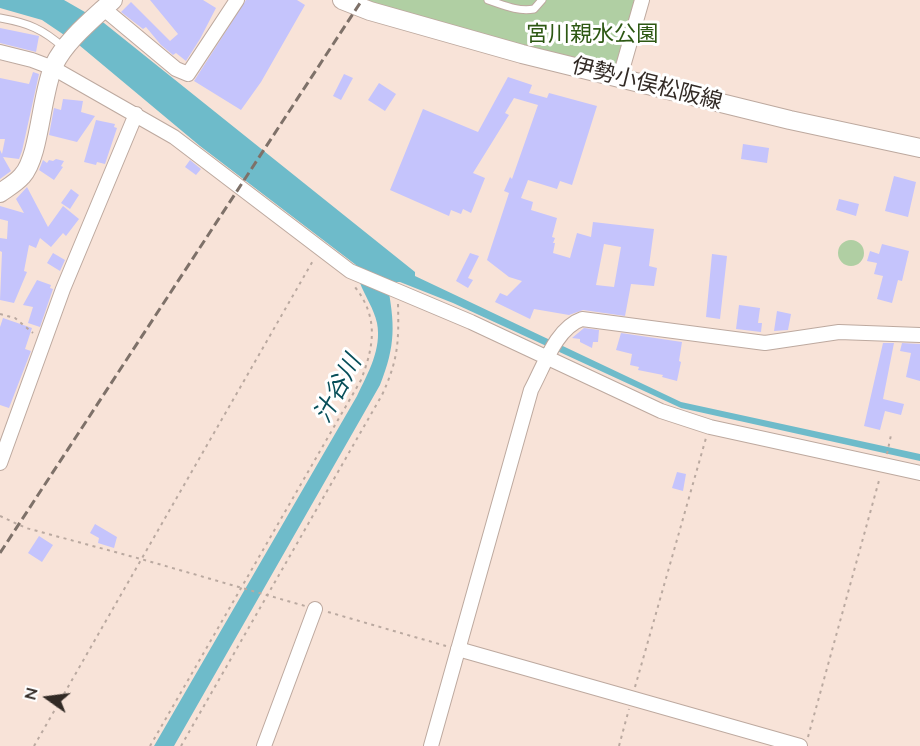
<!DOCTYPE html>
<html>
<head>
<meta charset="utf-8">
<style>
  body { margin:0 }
  #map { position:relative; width:920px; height:746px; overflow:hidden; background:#f8e3d8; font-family:Mulish,sans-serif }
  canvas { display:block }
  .north { position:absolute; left:18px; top:668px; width:60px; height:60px; -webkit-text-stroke:4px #fff; paint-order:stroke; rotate:284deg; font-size:16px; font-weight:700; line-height:24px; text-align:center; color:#322a25 }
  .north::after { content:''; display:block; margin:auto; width:21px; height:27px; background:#322a25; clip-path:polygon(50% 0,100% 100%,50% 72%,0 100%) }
</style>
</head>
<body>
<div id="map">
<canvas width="920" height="746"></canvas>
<div class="north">N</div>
</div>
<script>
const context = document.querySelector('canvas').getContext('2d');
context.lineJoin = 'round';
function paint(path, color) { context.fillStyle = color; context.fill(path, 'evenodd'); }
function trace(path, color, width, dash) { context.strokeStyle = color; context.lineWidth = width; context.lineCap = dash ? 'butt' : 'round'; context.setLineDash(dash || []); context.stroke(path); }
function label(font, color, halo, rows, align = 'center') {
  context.font = font + ' Mulish,"Noto Sans JP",sans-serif'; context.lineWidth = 6; context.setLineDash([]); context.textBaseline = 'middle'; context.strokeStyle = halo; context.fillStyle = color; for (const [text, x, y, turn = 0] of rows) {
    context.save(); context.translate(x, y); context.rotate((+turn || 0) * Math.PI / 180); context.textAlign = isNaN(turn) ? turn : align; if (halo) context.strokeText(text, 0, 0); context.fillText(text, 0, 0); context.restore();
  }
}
paint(new Path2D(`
  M342 0H637L617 76Z
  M838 253a13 13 0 1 1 26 0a13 13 0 1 1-26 0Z`), '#b0cfa3');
paint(new Path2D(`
  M0 0H64L104 23 415 272V276L681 402 920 454V461L681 408 453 303 400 282H387C395 324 396 345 380 385L174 746H154L357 396C368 373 382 349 377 323 374 309 365 296 360 283 358 277 358 271 356 265L200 146 79 45 42 20 0 8Z`), '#6ebbca');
paint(new Path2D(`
  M150 0H203L216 8 200 39 186 61 176 53 173 55 161 45 146 27 143 29 121 12 131 2 170 41 178 34Z
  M246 0H297L305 5 261 82 241 110 194 81Z
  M0 28 39 36 36 52 0 43Z
  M33 72 39 74 22 151 19 159 3 157 11 171 0 179V150L2 154 5 139H0V78L29 84Z
  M344 74 353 78 341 100 333 96Z
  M508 77 532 85 529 93 547 98 549 93 597 106 572 185 560 181 557 189 528 180 521 198 533 202 531 210 557 218 552 237 555 238 553 243H555L553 253 570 258 577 233 591 237 593 222 654 229 649 266 657 268 654 286 631 284 625 316 583 310 569 315 534 309 530 319 495 302 500 293 507 296 522 281 509 277 487 260 509 193 504 191 510 177 512 179 538 105 514 98 505 113 509 115 473 173 485 178 471 213 463 209 461 214 451 210 449 216 390 190 423 109 478 132ZM604 244 621 247 614 287 596 285Z
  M379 83 396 94 385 111 368 100Z
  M63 99 83 101 81 112 95 116 77 142 49 135 54 108 61 110Z
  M96 120 115 124 114 127 117 128 105 164 97 162 96 165 84 162Z
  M743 144 769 148 767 163 741 159Z
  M56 159 64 161 61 166 63 167 54 180 39 170 43 160 47 163 49 160 53 161Z
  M190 160 201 169 196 175 185 167Z
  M894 176 916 182 908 217 885 211Z
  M27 187 48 227 63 206 79 219 66 236 63 233 51 247 40 238 36 248 29 245 24 271 27 272 14 303 0 300 2 252 0 251V238L7 239 8 221 0 219V206L24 213 16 199Z
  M71 189 79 195 70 209 61 203Z
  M839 199 859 204 856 216 836 210Z
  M882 244 909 251 902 281 898 280 892 303 877 299 883 276 874 274 877 263 867 261 870 251 879 254Z
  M53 253 65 260 60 271 47 263Z
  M470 253 479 256 468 278 473 280 468 288 456 281Z
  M712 254 727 256 720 319 706 317Z
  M37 280 51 285 50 288 53 289 40 327 28 323 33 307 23 305Z
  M739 305 760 308 758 323H762L761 332 736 329Z
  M777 311 791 314 788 330 774 331Z
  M3 318 32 328 25 349 31 351 9 408 0 405V327Z
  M584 328 599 330 598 342H593L592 348 580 342V339L572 338Z
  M621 333 682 342 679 361 681 362 677 381 662 377 663 375 638 370 639 367 630 365 632 354 616 350Z
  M883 343H894L883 399 904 404 901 415 885 411 880 430 864 426Z
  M902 343 920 344V381L906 377 911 353 900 351Z
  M677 472 686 474 683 491 672 488Z
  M95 524 117 537 114 548 98 543 99 538 90 533Z
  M39 536 53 545 42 562 28 553Z`), '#c5c4fc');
const service = new Path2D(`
  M488 0C503 5 518 12 534 9L542 0
  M0 18C28 23 43 29 64 48`);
const minor = new Path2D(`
  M104 9 176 69 188 74 237 0
  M0 52 32 60 53 68 174 137 350 271 471 322 661 411 710 427 920 473
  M620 77 642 0
  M0 463 63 289 136 114
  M458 649 800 746
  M264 746 315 609
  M431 746 531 390C544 366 556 328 582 319L765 343 839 332 920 335`);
const secondary = new Path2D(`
  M342 0 370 11 522 54 790 120 920 148
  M0 193C7 188 16 183 22 176 40 157 41 93 54 65 65 41 94 18 113 0`);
trace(service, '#bda99f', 9);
trace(minor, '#bda99f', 16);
trace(secondary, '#bda99f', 20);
trace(new Path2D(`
  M0 314 15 318 33 333
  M887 454 891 435
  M0 516 26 528 141 559 305 606
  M328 612 446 646
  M635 687 706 438
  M808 737 880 477
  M34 746 314 259
  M150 746 361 380C374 346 379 318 355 287
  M181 746 382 395C398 360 399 343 398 304
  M619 746 629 709`), '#baa9a0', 2, [3, 4.5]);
trace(service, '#fff', 7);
trace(minor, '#fff', 14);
trace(secondary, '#fff', 18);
trace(new Path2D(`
  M0 553 362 0`), '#7e7169', 3, [9, 4.5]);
label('22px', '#2d5813', '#fff', [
  ["宮川親水公園",592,34]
]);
label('22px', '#322a25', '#fff', [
  ["伊勢小俣松阪線",647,84,14]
]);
label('italic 24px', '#074e59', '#fff', [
  ["汁谷川",338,389,-62]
]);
</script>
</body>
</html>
